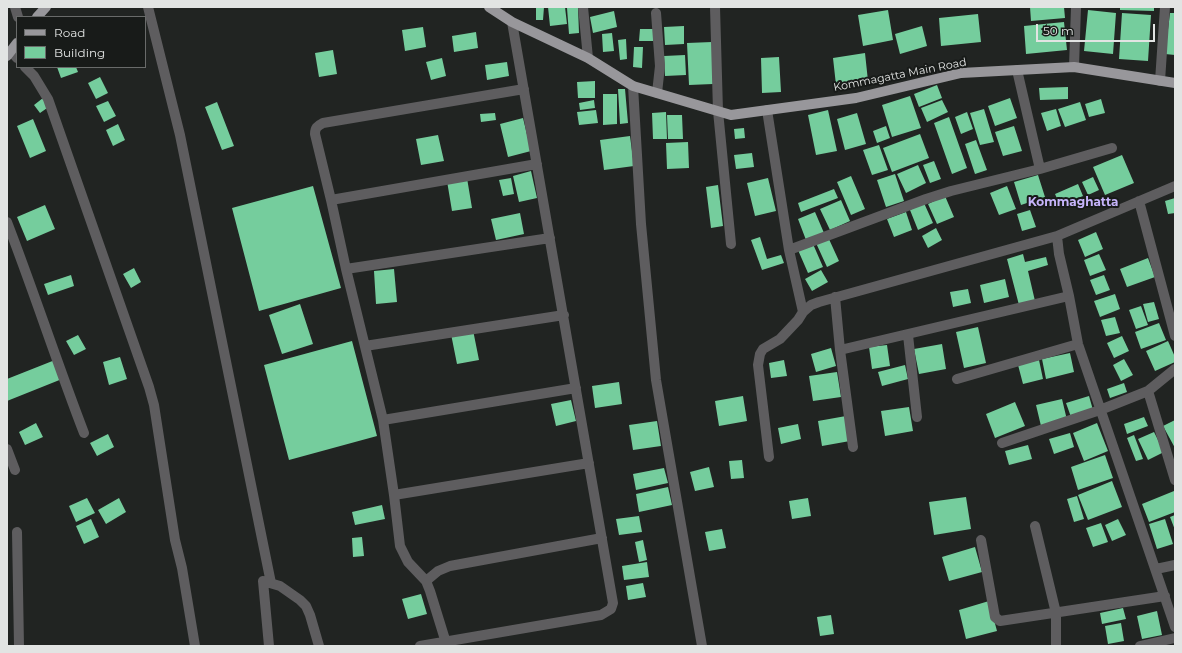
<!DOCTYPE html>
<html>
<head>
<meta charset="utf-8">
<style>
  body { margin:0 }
  #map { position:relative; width:1182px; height:653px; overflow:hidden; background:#212422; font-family:Montserrat,sans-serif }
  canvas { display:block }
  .frame { position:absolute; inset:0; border:8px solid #e2e4e3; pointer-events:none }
  .legend { position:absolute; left:16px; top:16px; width:130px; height:52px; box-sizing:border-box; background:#181b19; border:1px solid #696b6a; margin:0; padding:5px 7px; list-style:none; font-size:12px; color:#e2e4e3 }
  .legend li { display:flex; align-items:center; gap:8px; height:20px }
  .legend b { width:20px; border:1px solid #696b6a }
  .scale { position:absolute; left:1036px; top:24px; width:119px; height:18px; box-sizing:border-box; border:2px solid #e2e4e3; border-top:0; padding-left:5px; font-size:12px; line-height:14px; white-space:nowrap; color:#e2e4e3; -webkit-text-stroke:3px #181b19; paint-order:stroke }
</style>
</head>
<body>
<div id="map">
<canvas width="1182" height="653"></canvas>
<div class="frame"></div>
<ul class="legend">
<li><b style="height:5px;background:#98979b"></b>Road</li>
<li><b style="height:11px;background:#75cd9d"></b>Building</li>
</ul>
<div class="scale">50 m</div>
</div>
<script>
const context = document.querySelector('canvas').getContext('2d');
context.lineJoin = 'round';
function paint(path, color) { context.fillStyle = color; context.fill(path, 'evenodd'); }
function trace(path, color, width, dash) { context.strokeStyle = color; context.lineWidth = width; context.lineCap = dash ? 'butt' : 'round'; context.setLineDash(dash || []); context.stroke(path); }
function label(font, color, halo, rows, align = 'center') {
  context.font = font + ' Montserrat,sans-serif'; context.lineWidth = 4; context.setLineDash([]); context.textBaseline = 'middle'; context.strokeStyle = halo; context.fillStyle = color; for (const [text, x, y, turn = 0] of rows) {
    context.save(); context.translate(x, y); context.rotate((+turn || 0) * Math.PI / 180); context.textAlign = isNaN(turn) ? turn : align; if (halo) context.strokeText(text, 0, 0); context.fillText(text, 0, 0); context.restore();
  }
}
paint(new Path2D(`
  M536 7H544L543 20H536Z
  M548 7H565L567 24 550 26Z
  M578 7 579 33 569 34 567 8Z
  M1030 7H1064L1065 18 1031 21Z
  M1120 7H1154V11L1120 10Z
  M888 10 893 40 863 46 858 15Z
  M1088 10 1116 13 1113 54 1084 51Z
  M614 11 617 27 593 33 590 17Z
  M1122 13 1151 15 1148 61 1119 59Z
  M1170 13H1175V55L1165 54Z
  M978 14 981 42 941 46 939 18Z
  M1064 22 1067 50 1026 54 1024 26Z
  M684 26V44L665 45 664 27Z
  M922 26 927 46 900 54 895 34Z
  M423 27 426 47 405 51 402 30Z
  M640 29H653V41H639Z
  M476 32 478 48 454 52 452 36Z
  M612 33 614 51 603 52 602 34Z
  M626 39 627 59 620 60 618 40Z
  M712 42 713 84 689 85 687 43Z
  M634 47H643L642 68 633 67Z
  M333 50 337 74 319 77 315 53Z
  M865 53 868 81 836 85 833 58Z
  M685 55 686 75 665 76 664 56Z
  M779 57 781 92 762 93 761 58Z
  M442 58 446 76 431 80 426 62Z
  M507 62 509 76 487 80 485 65Z
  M57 67H76L78 72 61 78Z
  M100 77 108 93 96 99 88 83Z
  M595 81V98H578L577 82Z
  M937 85 942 98 919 107 914 94Z
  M1068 87V99L1040 100 1039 88Z
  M618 89H625L628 123 620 124Z
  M603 94H617V124L603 125Z
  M910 96 921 128 892 137 882 105Z
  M43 98 50 106 40 113 34 105Z
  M1010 98 1017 118 995 126 988 106Z
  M1101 99 1105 113 1089 117 1085 104Z
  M594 100 595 108 580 110 579 103Z
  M942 100 948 112 927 122 921 108Z
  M108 101 116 116 104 122 96 106Z
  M217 102 234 146 222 150 205 107Z
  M1080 102 1086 120 1065 127 1058 109Z
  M984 109 994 142 980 145 970 113Z
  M1056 109 1061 126 1047 131 1041 113Z
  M596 110 598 123 579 125 577 112Z
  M828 110 837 151 816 155 808 115Z
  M666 112 667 139H653L652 113Z
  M967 112 973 129 961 134 955 117Z
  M495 113 496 120 481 122 480 114Z
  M857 113 866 144 845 150 837 119Z
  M667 115H682L683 139H668Z
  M949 117 967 168 952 174 934 123Z
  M523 118 531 151 508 157 500 124Z
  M33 119 46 151 30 158 17 126Z
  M118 124 125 140 113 146 106 130Z
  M886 126 890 138 877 143 873 131Z
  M1014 126 1022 151 1003 156 995 132Z
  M744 128 745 138 735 139 734 129Z
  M920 134 929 158 892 172 883 148Z
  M438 135 444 161 421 165 416 139Z
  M630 136 634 166 604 170 600 140Z
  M976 140 987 170 975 174 965 144Z
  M688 142 689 168 667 169 666 143Z
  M879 145 888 170 872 175 863 150Z
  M752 153 754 167 736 169 734 155Z
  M1122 155 1134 183 1105 195 1093 167Z
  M934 161 941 179 930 183 923 165Z
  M918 165 926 183 906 193 897 174Z
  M531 171 537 198 519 202 513 176Z
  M895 174 904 201 886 207 877 180Z
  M1038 175 1045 197 1021 205 1014 182Z
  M851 176 865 209 851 215 837 182Z
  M1093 177 1099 190 1088 195 1082 182Z
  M467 178 472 208 452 211 447 181Z
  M511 178 514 194 503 196 499 180Z
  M768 178 776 211 755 216 747 183Z
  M1078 184 1083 196 1060 205 1055 194Z
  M718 185 723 226 711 228 706 187Z
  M313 186 341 288 259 311 232 208Z
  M1007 186 1016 209 999 215 990 193Z
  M834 189 838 198 801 212 798 203Z
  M945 196 954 217 937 224 928 204Z
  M1175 198V213L1168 214 1165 201Z
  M841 200 850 221 830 230 820 209Z
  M924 203 933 223 918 230 910 210Z
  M45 205 55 229 27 241 17 217Z
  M1030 210 1036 227 1022 231 1017 214Z
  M815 212 824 233 806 240 798 219Z
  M906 212 912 230 894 237 887 219Z
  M520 213 524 234 496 240 491 219Z
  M936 228 942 240 928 248 922 236Z
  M1096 232 1103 249 1085 257 1078 240Z
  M760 237 767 259 781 255 784 263 762 270 751 240Z
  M828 237 839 261 827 267 816 243Z
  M813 244 823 267 808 273 798 250Z
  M1023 254 1025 262 1046 257 1048 265 1028 271 1035 301 1019 305 1007 259Z
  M1099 254 1106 270 1090 276 1084 260Z
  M1148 258 1155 277 1127 287 1120 269Z
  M134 268 141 282 131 288 123 274Z
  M394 269 397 302 376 304 374 271Z
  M821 270 828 282 812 291 805 279Z
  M71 275 74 286 48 295 44 284Z
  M1104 275 1110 290 1096 295 1090 280Z
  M1005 279 1009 297 984 303 980 285Z
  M968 289 971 303 953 307 950 292Z
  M1115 294 1120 309 1100 317 1094 301Z
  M1154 302 1159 319 1148 322 1143 304Z
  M300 304 313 344 282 354 269 315Z
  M1141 306 1148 325 1136 329 1129 310Z
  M1115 317 1120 333 1106 336 1101 320Z
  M1159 323 1166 340 1141 349 1135 332Z
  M978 327 986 363 964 368 956 332Z
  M473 330 479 360 457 364 451 334Z
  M78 335 86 349 74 355 66 341Z
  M1122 336 1129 351 1114 358 1107 343Z
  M352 341 377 436 289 460 264 365Z
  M1168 341 1175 357V362L1155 371 1146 351Z
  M942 344 946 369 919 374 914 349Z
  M887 345 890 366 872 369 869 347Z
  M831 348 836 366 816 372 811 354Z
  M1070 353 1074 372 1046 379 1042 359Z
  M120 357 127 379 109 385 103 362Z
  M1124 359 1133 375 1121 381 1113 365Z
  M55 360 62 379 7 401V379Z
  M784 360 787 376 771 378 769 363Z
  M1039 360 1043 379 1023 384 1018 365Z
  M905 365 908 379 882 386 878 372Z
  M837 372 841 397 813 401 809 376Z
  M619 382 622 404 595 408 592 386Z
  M1124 383 1127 392 1110 398 1107 389Z
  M743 396 747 421 719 426 715 401Z
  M1089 396 1093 410 1071 417 1066 403Z
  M1062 399 1067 420 1041 426 1036 405Z
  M571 400 576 421 556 426 551 404Z
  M1015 402 1025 426 995 438 986 414Z
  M909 407 913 431 885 436 881 411Z
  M846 416 850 441 822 446 818 421Z
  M1144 417 1148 426 1127 434 1124 424Z
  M1175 420V448L1163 426Z
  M657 421 661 446 633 450 629 425Z
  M36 423 43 437 25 445 19 432Z
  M1097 423 1108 451 1084 461 1073 433Z
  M798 424 801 439 781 444 778 428Z
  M1154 432 1164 452 1148 460 1138 439Z
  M1070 433 1074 447 1054 454 1049 439Z
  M108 434 114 447 97 456 90 443Z
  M1134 435 1143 459 1136 461 1127 438Z
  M1028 445 1032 459 1009 465 1005 451Z
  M1105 455 1113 478 1078 490 1071 467Z
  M742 460 744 478 731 479 729 461Z
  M709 467 714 487 695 491 690 472Z
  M664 468 668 483 636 490 633 474Z
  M1112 481 1122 507 1088 520 1078 495Z
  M668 487 672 505 639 512 636 494Z
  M1174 491 1175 494V512L1149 522 1142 504Z
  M1077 496 1084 519 1074 522 1067 499Z
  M966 497 971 529 934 535 929 502Z
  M87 498 95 513 76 522 69 506Z
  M119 498 126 512 106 524 98 510Z
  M808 498 811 516 792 519 789 501Z
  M382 505 385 519 355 525 352 512Z
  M1175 515V530L1170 517Z
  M639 516 642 532 619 535 616 519Z
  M91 519 99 537 84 544 76 526Z
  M1118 519 1126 535 1112 541 1105 525Z
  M1165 519 1173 544 1157 549 1149 524Z
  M1101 523 1108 542 1093 547 1086 528Z
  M722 529 726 548 709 551 705 532Z
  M362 537 364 556 353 557 352 538Z
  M643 540 647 560 639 562 635 542Z
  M975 547 982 572 949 581 942 557Z
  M647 562 649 577 624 580 622 566Z
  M643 583 646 597 628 600 626 586Z
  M421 594 427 614 408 619 402 599Z
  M989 601 997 631 966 639 959 610Z
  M1123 608 1126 619 1102 624 1100 613Z
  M1157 611 1162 635 1142 639 1137 616Z
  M831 615 834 634 820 636 817 617Z
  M1121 623 1124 641 1108 644 1105 626Z`), '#75cd9d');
trace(new Path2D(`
  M15 7 18 17
  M148 7 180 135 271 583
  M583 7 588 58
  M715 7 718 111 731 244
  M656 13 660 66 657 93
  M11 51 17 58
  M25 67 34 76 48 99 149 387 154 405 175 540 182 568 195 646
  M1074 67 1076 7
  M1017 70 1040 169
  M1160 81 1165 7
  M633 86 641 224 656 380 702 646
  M767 110 789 250 926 199 951 191 1040 169 1112 148
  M1175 186 1057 236 1059 254 1069 296 1078 344 1175 627
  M331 200 537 164
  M1139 201 1175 336
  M7 222C34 292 57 363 84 433
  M789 250 803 312
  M346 269 550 238
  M835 297 840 350 853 447
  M908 335 917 417
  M365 346 564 315
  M840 350 1069 296
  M957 379 1078 344
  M1148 391 1175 480
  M383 420 576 388
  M1002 443 1100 410 1148 391 1175 369
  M7 449 15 470
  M769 457 758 365 760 354 763 349 780 339 798 320 803 312 811 305 819 302 1057 236
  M394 495 589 463
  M1035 526 1056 613V646
  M17 532 19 646
  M981 540 995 617 1000 621 1165 596
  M1156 569 1175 565
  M426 581 438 571 450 566 602 538
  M269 646 263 581 280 586 300 600 306 606 310 615 319 646
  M420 646 601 615 611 609 613 603 512 22
  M447 646 430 591 426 581 408 562 400 546 394 495 383 420 346 269 331 200 315 134C315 128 317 126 323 123L524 89
  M1140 646 1175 638`), '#5e5d5f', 10);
trace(new Path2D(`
  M489 7 512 22 588 58 633 86 731 115 856 98 961 73 1074 67 1175 83
  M37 17 46 7
  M7 56 17 43`), '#98979b', 10);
label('11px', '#e2e4e3', '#181b19', [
  ["Kommagatta Main Road",900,75,-11]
]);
label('bold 12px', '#c6b4fa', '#181b19', [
  ["Kommaghatta",1073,202]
]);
</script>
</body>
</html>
